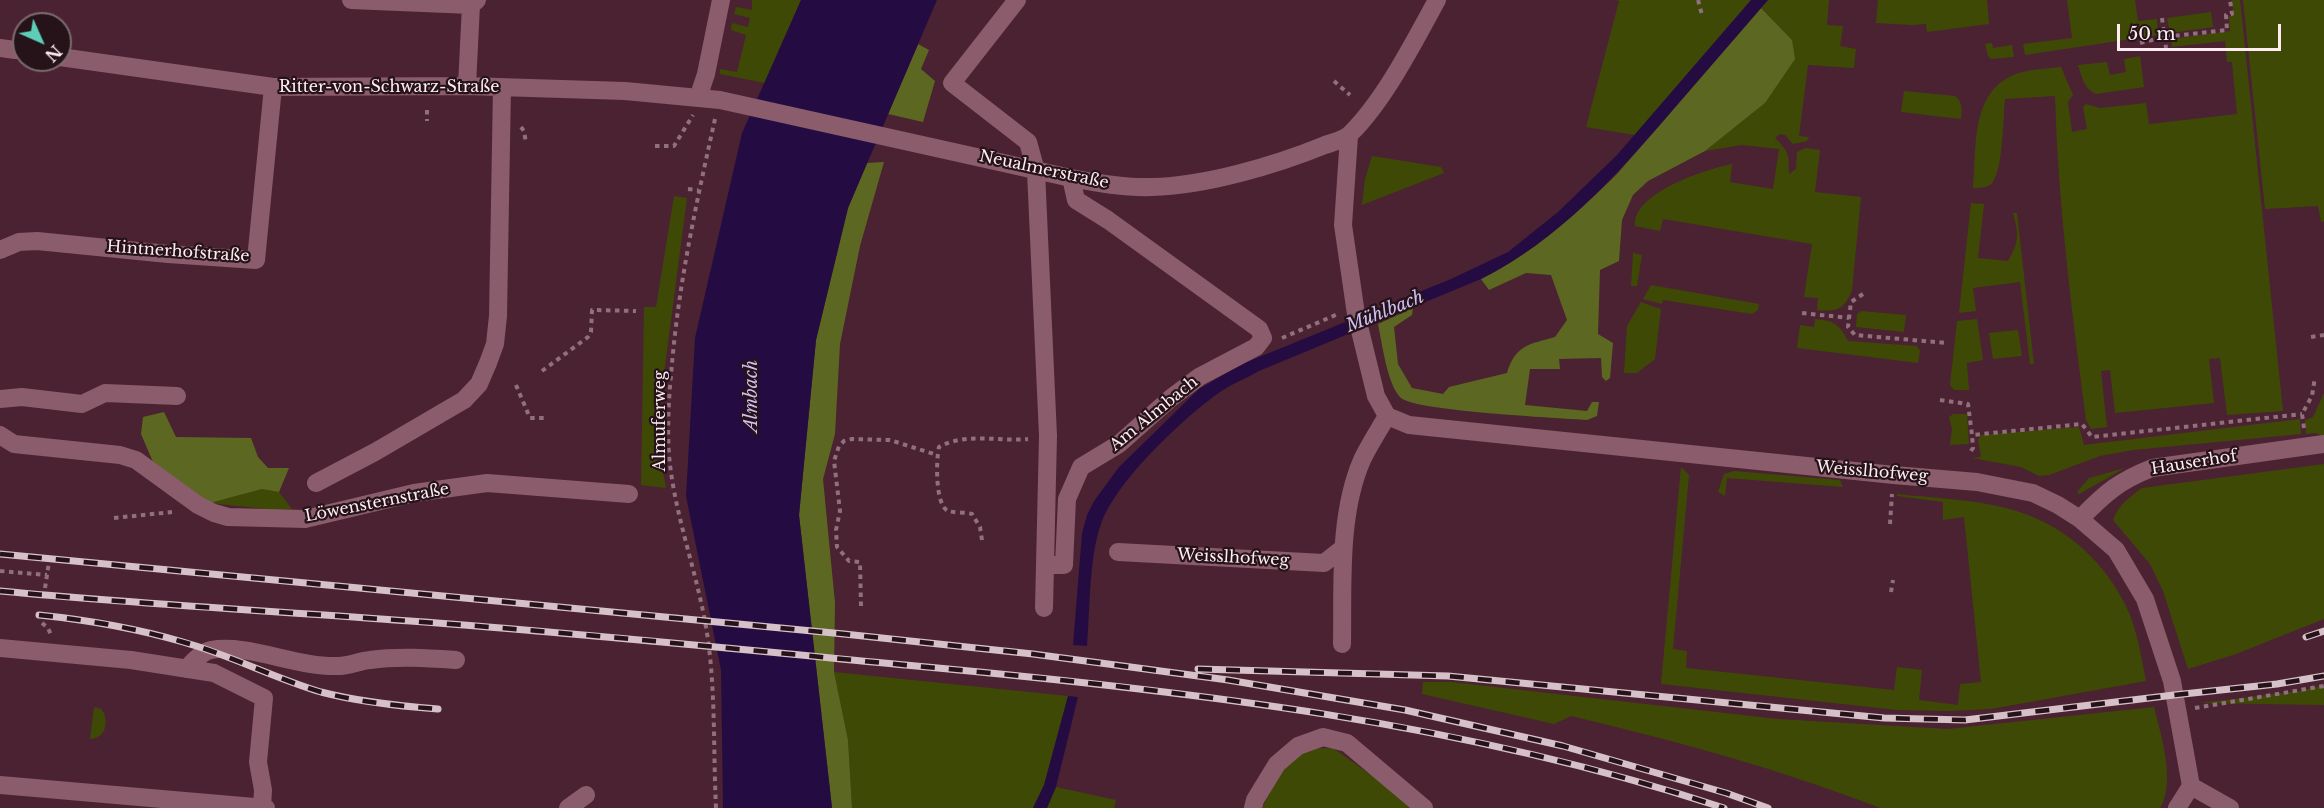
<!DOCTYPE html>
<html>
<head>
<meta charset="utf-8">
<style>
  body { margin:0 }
  #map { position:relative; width:2324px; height:808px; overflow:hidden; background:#4b2231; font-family:"Libre Baskerville",serif }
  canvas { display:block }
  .north { position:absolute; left:12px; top:12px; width:60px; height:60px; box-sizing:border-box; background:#261319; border:2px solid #7c6a6f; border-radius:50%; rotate:135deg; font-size:16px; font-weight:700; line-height:24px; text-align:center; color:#fdecf1 }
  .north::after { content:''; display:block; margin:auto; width:21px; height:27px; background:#5eceb8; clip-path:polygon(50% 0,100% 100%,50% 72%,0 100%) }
  .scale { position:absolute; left:2117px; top:24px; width:164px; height:27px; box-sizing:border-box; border:3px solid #fdecf1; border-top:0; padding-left:8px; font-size:18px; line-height:21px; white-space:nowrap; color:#fdecf1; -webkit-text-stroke:4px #261319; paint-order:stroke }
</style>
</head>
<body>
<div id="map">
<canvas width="2324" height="808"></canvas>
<div class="north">N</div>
<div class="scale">50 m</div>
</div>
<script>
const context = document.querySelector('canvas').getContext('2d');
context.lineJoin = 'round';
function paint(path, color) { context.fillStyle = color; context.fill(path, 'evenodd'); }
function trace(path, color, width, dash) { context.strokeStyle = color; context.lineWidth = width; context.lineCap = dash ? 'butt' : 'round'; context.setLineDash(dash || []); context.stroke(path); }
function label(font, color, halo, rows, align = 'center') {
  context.font = font + ' "Libre Baskerville",serif'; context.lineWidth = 4.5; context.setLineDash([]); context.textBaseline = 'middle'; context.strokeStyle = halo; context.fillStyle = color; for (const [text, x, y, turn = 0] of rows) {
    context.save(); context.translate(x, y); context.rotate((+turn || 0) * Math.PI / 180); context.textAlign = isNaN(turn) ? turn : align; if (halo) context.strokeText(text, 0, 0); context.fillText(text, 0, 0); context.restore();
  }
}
paint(new Path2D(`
  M752 0H801L765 83 720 74V69L737 72 746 35 731 30 732 23 748 27 750 18 734 14 736 7 752 10Z
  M1615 0H1751L1635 135 1586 127 1619 1Z
  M1768 0H1829L1827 25 1843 26 1840 46 1856 49 1854 68 1808 65 1799 136 1809 137 1807 141 1793 144 1785 135 1780 134 1775 138C1789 152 1789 154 1789 174L1796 169 1797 152 1806 148 1820 150 1815 192 1861 197 1852 290C1844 310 1837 312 1817 310L1818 298 1804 297 1812 244 1663 219 1660 231 1635 226C1632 193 1706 169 1732 164L1730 182 1773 189 1779 149 1742 145 1705 151 1765 103 1792 40 1761 8Z
  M1878 0H1987L1989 24 1927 32 1926 24 1912 25 1876 23Z
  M2067 0H2135L2138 21 2157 19 2158 35 2025 55 2023 44 2072 38Z
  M2232 0H2240L2283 411 2227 415 2220 358 2209 359 2214 403 2115 413 2110 370 2101 371 2107 427 2091 429 2086 420C2072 313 2058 205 2055 96L2005 99C2003 119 2003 164 1994 180 1990 188 1981 188 1973 188 1977 150 1970 96 2011 76 2026 69 2045 69 2061 67L2073 95 2068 102 2072 132 2087 129 2083 107 2086 104 2100 108 2146 103 2149 124 2237 114 2232 62H2227L2225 41 2172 47 2171 39 2230 31 2229 16H2234Z
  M2243 0H2324V221L2321 222 2318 206 2265 209Z
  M2211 12 2213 27 2170 33 2167 18Z
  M1992 43 1993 48 2012 45 2014 57 1991 59 1988 56 1985 44Z
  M2140 56 2144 87 2096 94C2084 89 2082 77 2078 65L2107 62 2110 75 2126 72 2124 59Z
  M1904 91 1955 96C1963 102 1962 110 1961 119L1901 112Z
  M1372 156 1441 167 1444 173 1362 205 1365 179Z
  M674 196 687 198 658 419 660 456 666 488 641 485 644 307H656Z
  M1971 203 1984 204 1978 258 2008 261C2019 242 2019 235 2013 213H2017L2034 364H2030L2020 282 1973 288 1976 311 1959 313Z
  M1633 253 1642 255 1637 286H1631Z
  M1651 285 1759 304 1758 310 1752 314 1663 300 1662 304 1643 299Z
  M1641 302 1661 309 1655 359 1637 373H1624L1627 326Z
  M1861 311 1906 315 1904 332 1856 327 1857 314Z
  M1815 319C1835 321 1839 324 1848 341L1917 346 1920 351 1918 363 1797 348 1800 325 1814 327Z
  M1977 319 1983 360 1967 363 1969 390H1954L1950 385 1957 321Z
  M2018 330 2022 356 1993 359 1989 333Z
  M2324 393V437L2316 433 2306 434 2305 420 2313 417Z
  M1953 414H1967L1969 444 1950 445 1952 429 1949 417Z
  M2300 419 2301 434 2133 450 2100 456 2049 475 2039 476 2021 467 1972 458 1981 457 1978 440 1981 435 2079 427 2084 445Z
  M2324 464V619L2236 654 2188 669 2163 591 2150 564 2113 520C2118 505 2130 497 2142 488Z
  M1681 467 1689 475 1673 649 1687 651 1686 668 1894 690 1897 667 1922 670 1919 700 1958 705 1960 684 1981 682 1964 517 1943 520V502L1897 496V494C1933 498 1971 499 2006 508 2059 521 2102 557 2126 606 2137 629 2141 656 2146 681L1991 709 1949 711 1897 710 1661 684Z
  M2125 468 2079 494 2077 492 2089 478Z
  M1734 471 1840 480 1843 487 1727 478 1725 496 1718 492 1724 474Z
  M262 489 279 492 292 509 275 510 210 503Z
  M834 672 1068 696 1044 785 1033 808H852L848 740Z
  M1423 682H1451L1778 719 1948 729 2154 707C2161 735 2176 782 2160 808H1880C1780 769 1676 741 1571 716L1554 724 1422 694Z
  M2324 685V705L2200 703 2300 691Z
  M94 707 101 709 104 713C108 725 105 738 90 739Z
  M1333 748 1378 780 1412 808H1262L1282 769 1302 749Z
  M1056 787 1116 800 1114 808H1047Z`), '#3f4906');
paint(new Path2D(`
  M1761 8 1792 40 1795 59 1765 103 1705 151 1648 181 1633 195 1622 220 1619 261 1600 270 1598 334 1613 343 1610 378 1606 381 1602 377 1601 358 1559 359 1560 369H1530L1525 405 1587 411 1592 402H1599L1597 416 1587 420C1558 418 1416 411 1401 398 1387 385 1382 342 1378 324L1413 308 1412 315 1394 327 1398 364 1412 388 1443 394 1449 387 1507 373C1515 345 1530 344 1555 337L1567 320 1551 275 1526 273 1489 290 1481 279C1533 253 1575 215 1617 174Z
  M918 44 929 50 921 69 935 81 923 122 888 114Z
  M884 162 860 246 840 344 835 434 823 479 835 603 834 672 848 740 852 808H832L799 515 816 340 848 208 867 163Z
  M164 412 176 437 251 438 258 457 268 468H289L279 492 262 489 210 503 153 462 141 434 143 417Z`), '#5c6821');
paint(new Path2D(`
  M801 0H937L848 208 816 340 799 515 832 808H723L721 670 686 496 695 338 742 133Z
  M1751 0H1768C1736 37 1704 74 1672 111 1616 176 1559 240 1481 279L1259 371C1247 378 1234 383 1223 390 1185 416 1116 481 1101 524 1089 557 1090 610 1087 646L1073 645 1082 533 1087 515 1094 501 1119 467 1199 389 1242 364 1451 279 1508 252 1558 212 1617 155Z
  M1068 696 1078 697 1056 787 1047 808H1033L1044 785Z`), '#240c43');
trace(new Path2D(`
  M1698 0 1702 15
  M2162 18 2166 48
  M2140 43 2164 37 2227 30 2226 15 2232 14 2230 0
  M1334 81 1350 95
  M427 110V121
  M715 119C697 200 679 281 672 364 669 394 667 425 669 455 674 513 696 569 706 627 716 685 713 749 716 808
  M521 127 524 131 526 143
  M655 146H674L693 115
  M688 189 698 190
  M1863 294 1851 302 1848 327 1855 335 1947 343
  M1802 313 1849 318
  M2311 337 2324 335
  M1282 338 1338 314
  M542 371 588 337 591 332 592 310 636 311
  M516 385 530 418H545
  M1940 400 1968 404 1972 435 2082 424 2092 437 2302 414
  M2304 428 2302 414 2312 396 2315 377
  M1971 451 1973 448 1972 435
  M114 518 172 512
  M1890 524 1892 494
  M982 540 980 527 972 514C965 512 955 513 948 511 935 505 936 460 939 447 966 432 999 442 1028 439
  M0 571 47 575
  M45 588 49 562
  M1891 592 1893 580
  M861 606 860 562 849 561 837 547 836 530 840 511 834 461 839 446 844 441 852 439 890 440 937 455
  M42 623 48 628 51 635
  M2195 708 2324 686`), '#90707c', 4, [4.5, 4.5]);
trace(new Path2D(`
  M351 0 471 5 477 0
  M1017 0 952 83 1028 142 1036 171 1048 436 1044 608
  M0 48 15 50
  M60 57 273 87 467 86 625 91 720 100 1071 178C1097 183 1125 188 1152 187 1205 186 1276 165 1325 145 1333 142 1344 140 1350 134 1384 101 1414 42 1437 0
  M467 86 471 5
  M698 98 706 74 721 0
  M1349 136 1343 225 1356 314 1376 396 1387 416 1409 425 1894 475 1977 482 2033 493 2058 505 2080 519 2116 550 2145 599 2172 681 2191 786 2230 808
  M0 250 19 242 37 241 168 254 256 260 273 87
  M0 399 22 397 82 404 105 393 177 396
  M0 435 14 444 120 455 136 460 198 505 214 513 228 517 305 519 414 493 487 483 629 494
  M316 483 375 452 464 400 479 384 488 363 495 344 498 316 502 87
  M2080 519C2105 493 2119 481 2152 468L2324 444
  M1118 552 1324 563 1343 548
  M1045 565H1064L1067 499 1081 467 1119 444 1171 398 1199 377 1256 347 1263 338 1259 329 1108 220 1076 200 1071 178
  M1342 644C1343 586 1338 515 1362 460 1369 445 1379 430 1387 416
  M0 648 131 660 214 673 264 698 258 762 263 790 262 808
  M186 669C192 663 201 652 211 650 247 643 299 668 338 666 349 666 359 661 370 660 398 656 427 658 456 660
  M0 785 266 808
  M568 808 586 795
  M1253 808 1255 800 1277 764 1298 746 1323 737 1347 743 1424 808
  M2177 808 2191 786`), '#8b5c6b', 18);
const rail = new Path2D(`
  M0 554 844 634 1033 654 1228 680 1405 710 1563 746 1726 793 1768 808
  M0 591C137 604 273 611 410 621 579 633 747 650 916 666 1189 691 1463 722 1724 808
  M39 615C88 620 135 628 183 642 230 655 274 678 321 692 359 702 399 706 438 709
  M2306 637 2324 631
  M1198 669 1448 676 1884 718 1965 720 2174 695 2277 684 2324 676`);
trace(rail, '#d7c1c8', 7);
trace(rail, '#261319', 4.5, [14]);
label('16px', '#fdecf1', '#261319', [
  ["Ritter-von-Schwarz-Straße",389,87],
  ["Neualmerstraße",1044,170,12],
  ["Hintnerhofstraße",178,252,4],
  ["Am Almbach",1154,414,-39],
  ["Almuferweg",660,421,-90],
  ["Hauserhof",2194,463,-9],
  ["Weisslhofweg",1872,472,5],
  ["Löwensternstraße",377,503,-11],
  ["Weisslhofweg",1233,558,3]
]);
label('italic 18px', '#cebef4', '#261319', [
  ["Mühlbach",1385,312,-22],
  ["Almbach",752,396,-90]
]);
</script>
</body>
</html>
